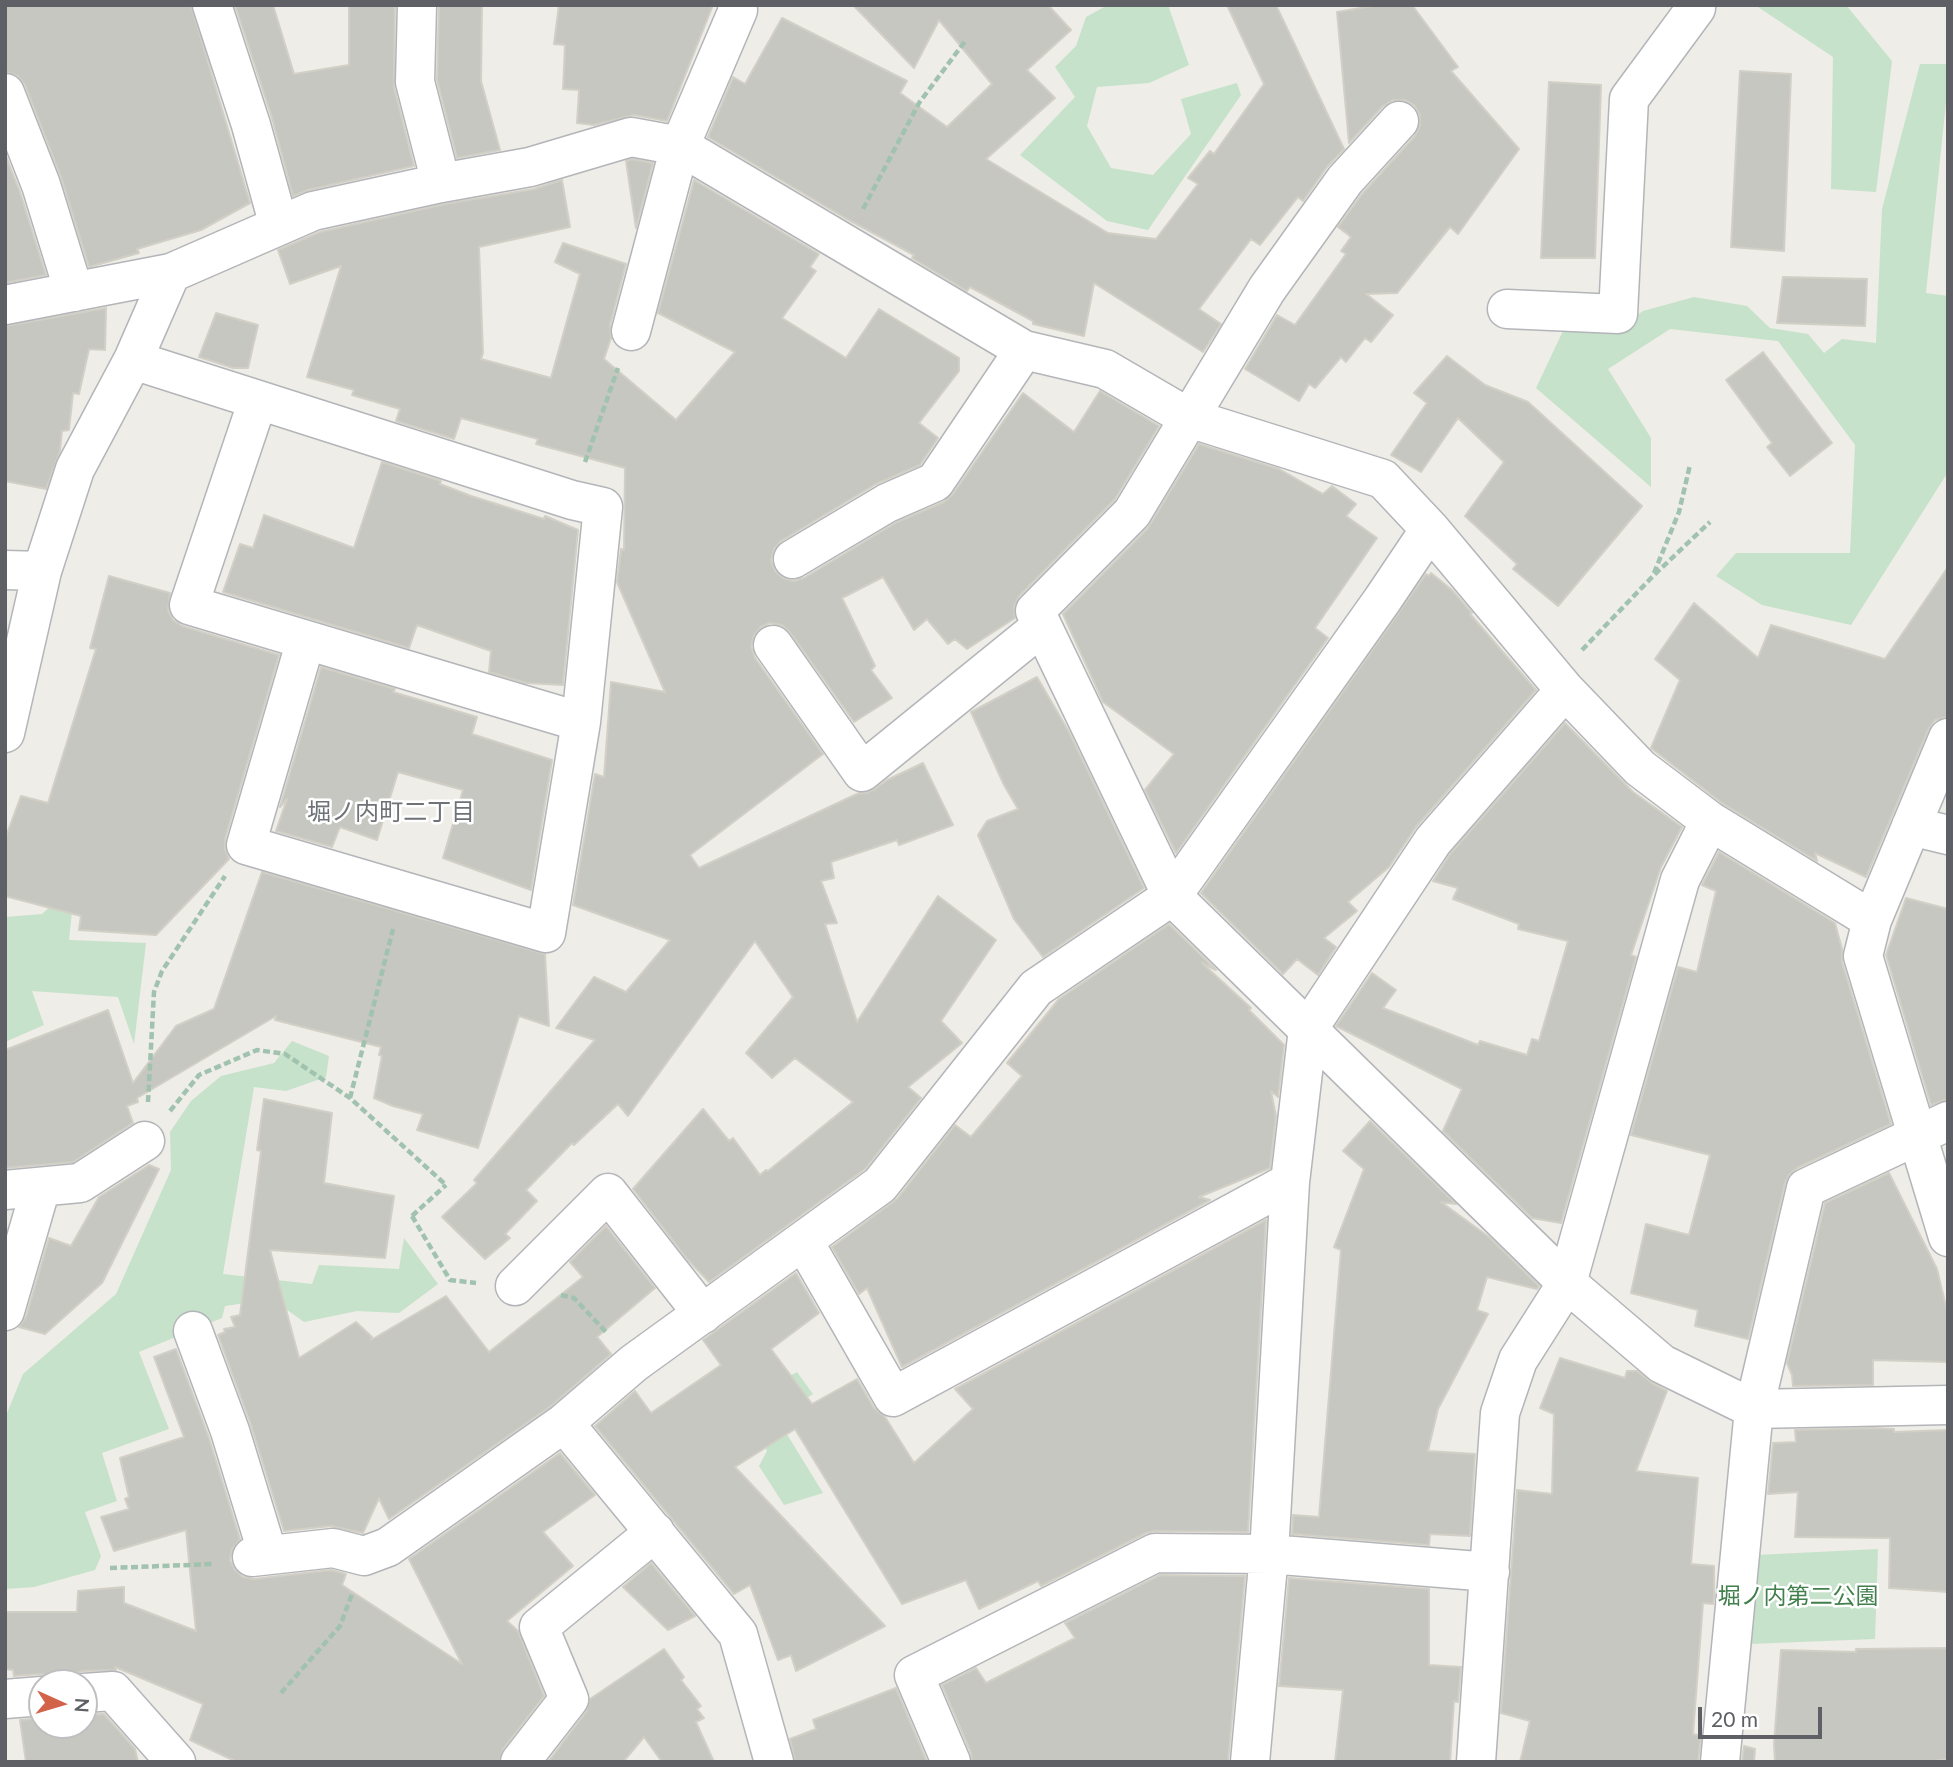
<!DOCTYPE html>
<html>
<head>
<meta charset="utf-8">
<style>
  body { margin:0 }
  #map { position:relative; width:1953px; height:1767px; overflow:hidden; background:#eeede7; font-family:Lato,sans-serif }
  canvas { display:block }
  .frame { position:absolute; inset:0; border:7px solid #5e6065; pointer-events:none }
  .north { position:absolute; left:28px; top:1669px; width:70px; height:70px; box-sizing:border-box; background:#fff; border:2px solid #bfbfc1; border-radius:50%; rotate:94deg; font-size:19px; font-weight:700; line-height:28px; text-align:center; color:#5e6065 }
  .north::after { content:''; display:block; margin:auto; width:24px; height:32px; background:#d36348; clip-path:polygon(50% 0,100% 100%,50% 72%,0 100%) }
  .scale { position:absolute; left:1698px; top:1707px; width:124px; height:32px; box-sizing:border-box; border:4px solid #5e6065; border-top:0; padding-left:9px; font-size:21px; line-height:24px; white-space:nowrap; color:#5e6065; -webkit-text-stroke:5px #fff; paint-order:stroke }
</style>
</head>
<body>
<div id="map">
<canvas width="1953" height="1767"></canvas>
<div class="frame"></div>
<div class="north">N</div>
<div class="scale">20 m</div>
</div>
<script>
const context = document.querySelector('canvas').getContext('2d');
context.lineJoin = 'round';
function paint(path, color) { context.fillStyle = color; context.fill(path, 'evenodd'); }
function trace(path, color, width, dash) { context.strokeStyle = color; context.lineWidth = width; context.lineCap = dash ? 'butt' : 'round'; context.setLineDash(dash || []); context.stroke(path); }
function label(font, color, halo, rows, align = 'center') {
  context.font = font + ' Lato,"Noto Sans JP",sans-serif'; context.lineWidth = 5; context.setLineDash([]); context.textBaseline = 'middle'; context.strokeStyle = halo; context.fillStyle = color; for (const [text, x, y, turn = 0] of rows) {
    context.save(); context.translate(x, y); context.rotate((+turn || 0) * Math.PI / 180); context.textAlign = isNaN(turn) ? turn : align; if (halo) context.strokeText(text, 0, 0); context.fillText(text, 0, 0); context.restore();
  }
}
paint(new Path2D(`
  M1108 5H1168L1189 65 1149 83 1097 87 1087 126 1111 168 1153 175 1191 134 1181 99 1237 83 1241 95 1148 230 1107 221 1020 155 1075 97 1055 67 1076 46 1086 17Z
  M1755 5H1846L1892 61 1876 192 1831 189 1833 57Z
  M1920 64H1948V84L1926 293 1948 296V472L1851 625 1762 605 1716 576 1736 553H1850L1855 445 1778 341 1670 329 1608 369 1651 438V487L1536 388 1563 331 1620 327 1643 311 1694 297 1747 306 1770 328 1808 334 1824 353 1842 339 1876 343 1882 209Z
  M75 883 69 940 146 943 134 1044 118 997 32 991 44 1025 5 1042V917L42 914Z
  M292 1041 329 1056 326 1077 286 1091 254 1087 223 1274 312 1284 319 1265 399 1269 404 1238 438 1284 399 1313 357 1311 304 1322 272 1299 225 1306 222 1318 139 1352 169 1429 102 1453 117 1501 85 1512 101 1556 95 1570 34 1587 5 1589V1418L23 1374 116 1294 171 1170 170 1132 191 1101 221 1076 274 1063Z
  M797 1372 813 1394 777 1418 823 1493 784 1505 759 1466 767 1451 747 1399Z
  M1878 1549 1875 1639 1749 1644 1756 1555Z`), '#c6e2ca');
const building = new Path2D(`
  M5 5H191L250 203 201 230 137 249 139 253 89 267 61 177 25 85 18 76 5 72Z
  M235 5H273L294 74 349 65V5H395L394 87 414 166 308 190 293 196 272 118Z
  M439 5H482L481 81 500 150 457 158 437 80Z
  M559 5H713L667 121 634 115 594 125 577 123 579 90 563 89 565 45 554 44Z
  M853 5H1048L1071 30 1027 70 1055 98 986 159 1108 233 1156 239 1198 184 1188 178 1210 151 1214 154 1264 84 1227 5H1276L1344 149 1327 167 1303 201 1298 197 1260 245 1251 239 1199 309 1221 324 1203 352 1094 283 1084 336 1033 324V321L970 287 967 291 912 258 914 255 845 218 708 137 733 77 745 84 782 18 907 81 900 93 947 127 992 84 939 20 914 68Z
  M1378 5H1412L1458 67 1451 71 1519 149 1458 234 1450 227 1397 293 1366 294 1393 315 1371 342 1365 338 1346 362 1341 357 1315 388 1309 384 1299 401 1245 369 1277 315 1295 325 1346 254 1341 251 1351 237 1338 227 1362 194 1415 136 1420 125V115L1414 105 1404 100H1393L1383 106 1349 143 1337 12Z
  M1740 71 1791 74 1784 251 1731 247Z
  M1549 82 1601 85 1595 258H1541Z
  M5 154 20 192 46 275 5 283Z
  M632 159 653 163 636 228 626 161Z
  M562 180 570 227 479 247 483 353 481 359 551 378 580 274 555 262 563 243 626 264 610 325 611 338 604 359 676 420 735 352 658 313 694 180 819 254 810 267 816 271 782 318 846 358 879 309 959 358V371L919 423 938 438 920 465 876 484 781 541 774 549 771 560 775 571 783 578 794 581 804 578 897 522 944 502 953 494 1023 393 1074 432 1100 391 1159 426 1115 499 1019 596 1014 607 1015 618 967 649 955 639 948 644 927 619 914 630 883 577 842 598 875 666 871 670 892 698 854 722 790 632 782 625 770 623 761 627 754 635 751 646 755 658 823 754 690 855 699 868 859 793H866L875 789 887 780 923 763 953 825 899 845 897 840 831 862 834 878 821 881 837 923 825 924 857 1022 938 896 996 940 941 1021 962 1043 908 1087 921 1098 865 1169 709 1282 688 1260 633 1189 703 1109 729 1141 733 1138 760 1175 766 1170 768 1171 853 1102 795 1058 772 1078 746 1053 793 997 755 941 628 1116 618 1104 574 1145 572 1143 526 1190 537 1201 505 1234 510 1238 485 1259 442 1217 477 1183 474 1180 595 1040 556 1028 594 977 626 992 670 940 573 905 595 774 604 777 611 682 665 692 617 582 621 549 624 550 625 468 536 444 538 439 461 418 454 439 396 421 400 409 352 395 354 390 307 377 341 266 290 284 278 250 320 232 445 204 534 189Z
  M1783 277 1867 279 1865 326 1777 323Z
  M106 308 105 350 89 349 79 394 73 393 69 430 62 431 60 451 46 489 5 481V326Z
  M216 313 258 325 248 368H233L199 357Z
  M1763 352 1832 443 1790 476 1767 447 1772 443 1726 380Z
  M1447 356 1485 385 1528 402 1642 506 1558 606 1513 569 1517 564 1465 516 1504 462 1458 418 1421 472 1391 455 1427 403 1414 393Z
  M1199 444 1279 469 1323 494 1332 486 1356 504 1346 516 1377 538 1315 628 1328 638 1176 853 1145 790 1174 754 1103 702 1063 614 1148 528Z
  M382 462 441 481 440 484 471 496 544 519 545 516 578 530 563 685 526 683 489 672 491 651 417 625 409 648 223 592 240 544 253 548 264 515 354 548Z
  M1948 567V717L1935 720 1928 730 1866 877 1815 853 1817 861 1722 803 1651 748 1680 680 1655 659 1694 603 1758 658 1771 625 1885 659Z
  M1431 573 1452 590 1472 613 1470 614 1536 690 1416 827 1389 867 1348 902 1357 911 1324 938 1336 947 1318 975 1297 959 1283 974 1201 893 1426 574 1429 576Z
  M109 576 170 593 168 610 173 620 182 626 279 655 225 839V849L229 859 156 935 79 930 81 916 5 896V839L21 796 48 803 96 649 90 648Z
  M321 667 395 689 393 692 477 717 472 734 552 760 531 890 443 858 463 790 398 772 377 840 340 827 332 847 276 831 287 799 280 807Z
  M1037 677 1069 732 1144 888 1043 957 1014 919 978 835 987 821 1018 809 1004 785 971 712Z
  M1565 723 1633 792 1682 827 1661 867 1631 955 1636 957 1561 1223 1532 1218 1443 1131 1462 1089 1336 1026 1372 973 1396 990 1383 1008 1478 1045 1480 1041 1527 1055 1532 1039 1539 1041 1568 941 1518 929 1519 924 1453 899 1458 888 1433 881 1450 854Z
  M1719 852 1835 923 1842 949V962L1891 1124 1797 1168 1789 1175 1785 1183 1748 1339 1695 1326 1698 1310 1631 1293 1646 1224 1689 1235 1710 1155 1631 1135 1678 967 1697 972 1716 891 1702 885Z
  M262 872 545 954 549 1026 519 1016 478 1148 417 1130 423 1114 393 1106 374 1098 382 1056 379 1055 381 1047 275 1020 276 1016 137 1098 138 1102 127 1106 133 1123 73 1162 5 1168V1050L108 1010 133 1083 176 1026 214 1009Z
  M1906 898 1948 909V1099L1931 1105 1886 955Z
  M1169 924 1216 970 1202 963 1251 1008 1249 1010 1284 1045 1278 1097 1271 1091 1276 1116 1270 1168 1199 1197 1210 1200 902 1367 867 1288 859 1294 832 1247 897 1199 955 1125 971 1137 1022 1076 1007 1063 1059 999Z
  M264 1099 332 1113 324 1183 394 1196 385 1258 270 1250 299 1358 356 1322 372 1337 371 1340 446 1296 489 1352 583 1277 570 1262 606 1226 655 1288 597 1337 611 1354 551 1406 389 1519 379 1498 363 1533 331 1526 284 1531 251 1425 218 1335 225 1332 224 1329 235 1327 231 1317 240 1315 261 1151 257 1150Z
  M1370 1121 1456 1204 1441 1202 1489 1237 1539 1286 1537 1289 1487 1277 1477 1310 1488 1314 1438 1409 1428 1451 1475 1454 1470 1536 1430 1534 1429 1545 1292 1534 1293 1515 1319 1517 1341 1250 1334 1247 1364 1169 1343 1151Z
  M149 1165 159 1169 102 1283 45 1334 19 1327 26 1317 49 1238 71 1246 99 1197Z
  M1889 1173 1937 1269 1948 1315V1362L1873 1360V1385L1793 1386 1792 1375 1787 1363 1825 1203Z
  M1266 1220 1248 1532 1155 1531 1146 1533 1041 1586 1038 1581 979 1609 966 1580 902 1604 795 1429 735 1467 885 1626 796 1671 791 1655 778 1660 750 1585 734 1594 595 1426 635 1391 651 1413 721 1365 703 1340 796 1273 819 1313 771 1349 812 1404 857 1379 874 1408 885 1417 914 1463 973 1409 955 1389Z
  M176 1349 209 1438 240 1539 232 1549 230 1560 235 1570 243 1577 254 1579 331 1570 346 1574 342 1585 462 1664 409 1559 560 1453 595 1495 543 1532 573 1566 507 1621 518 1631 544 1696 503 1749 499 1762H237L190 1740 203 1704 115 1667 116 1670 82 1671 72 1675 65 1683H59L52 1677 41 1674 14 1676 13 1670 5 1669V1612H77L78 1591 124 1587V1603L196 1631 186 1530 114 1551 101 1517 129 1509 125 1499 129 1497 120 1458 184 1437 154 1357Z
  M1560 1358 1625 1378 1627 1371H1637L1652 1383 1667 1391 1636 1471 1698 1478 1691 1564 1714 1566V1599L1713 1604 1703 1603 1693 1734 1701 1736 1698 1762H1520L1530 1721 1501 1713 1517 1490 1552 1494 1554 1414 1540 1408Z
  M1874 1428 1894 1429V1432L1948 1430V1592L1889 1588 1890 1538 1795 1537 1798 1492 1768 1494 1773 1443 1796 1442 1795 1430Z
  M651 1563 695 1616 668 1630 623 1587Z
  M1160 1575 1245 1576 1228 1762H972L971 1753 942 1685 976 1668 986 1683 1075 1638 1065 1623Z
  M1289 1578 1429 1589V1665L1461 1667 1458 1702 1454 1701 1450 1762H1335L1343 1690 1279 1686Z
  M1948 1648V1759L1925 1762H1775L1774 1744 1781 1650 1856 1652V1649Z
  M664 1649 684 1677 681 1680 701 1706 697 1709 704 1718 696 1722 714 1762H662L644 1737 623 1762H548L586 1712 590 1699Z
  M896 1688 927 1762H795L790 1739 816 1729 813 1720Z
  M104 1714 135 1749 138 1762H26L20 1720 42 1718V1725H84V1715Z
  M1744 1746 1755 1749 1754 1762H1742Z`);
paint(building, '#c7c7c1');
trace(building, '#d2d0c6', 2);
const minor = new Path2D(`
  M212 5 251 125 279 226
  M417 5 415 82 441 183
  M5 93 41 185 74 292
  M1399 121 1345 180 1267 289 1132 513 1035 611 1172 896 1567 1283 1662 1364 1754 1409 1948 1405
  M5 305 171 273 313 211 441 183 530 167 631 137 680 146 1024 350 1105 369 1189 418 1383 479 1430 529 1565 690 1640 768 1710 821 1872 920
  M1507 309 1618 314 1629 99 1696 8
  M631 331 680 146 738 10 737 5
  M133 360 572 500 603 507 581 722 546 933 246 845 306 640
  M258 400 189 605 581 722
  M793 559 887 503 935 482 1024 350
  M5 570 42 571
  M773 645 862 772 1042 626
  M5 733 42 571 75 469 133 360 171 273
  M1948 738 1872 920 1863 956 1948 1237
  M1911 826 1948 835
  M5 1190 80 1183 145 1141
  M804 1242 893 1397 1290 1182
  M515 1286 608 1193 703 1314
  M5 1311 41 1187
  M193 1331 230 1431 268 1555
  M564 1423 738 1634 774 1762
  M252 1557 333 1548 364 1556 388 1547 564 1423 634 1363 880 1185 1036 988 1172 896 1383 599 1430 529
  M84 1693 113 1691 176 1762
  M5 1699 42 1696
  M520 1762 569 1699 539 1627 655 1532
  M951 1762 914 1675 1155 1553 1269 1554 1490 1572
  M1250 1762 1269 1554 1290 1182 1308 1029 1433 841 1565 690
  M1476 1762 1500 1413 1518 1360 1567 1283 1680 880 1710 821
  M1720 1762 1754 1409 1806 1188 1948 1121`);
trace(minor, '#b3b5b9', 41);
trace(new Path2D(`
  M863 209 919 103 966 40
  M585 462 618 368
  M1654 573 1679 512 1690 465
  M1582 650 1654 575 1710 522
  M350 1098 393 929
  M148 1102 154 992 162 971 225 876
  M170 1111 199 1075 257 1050 285 1054 350 1098 446 1185
  M412 1216 450 1280 476 1283
  M412 1216 446 1185
  M561 1295 574 1298 607 1333
  M110 1568 214 1564
  M281 1693 340 1626 352 1594`), '#a0c2ae', 4.5, [7, 3.5]);
trace(minor, '#fff', 38);
label('23px', '#41804c', '#fff', [
  ["堀ノ内第二公園",1798,1597]
]);
label('24px', '#6f7276', '#fff', [
  ["堀ノ内町二丁目",391,812]
]);
</script>
</body>
</html>
